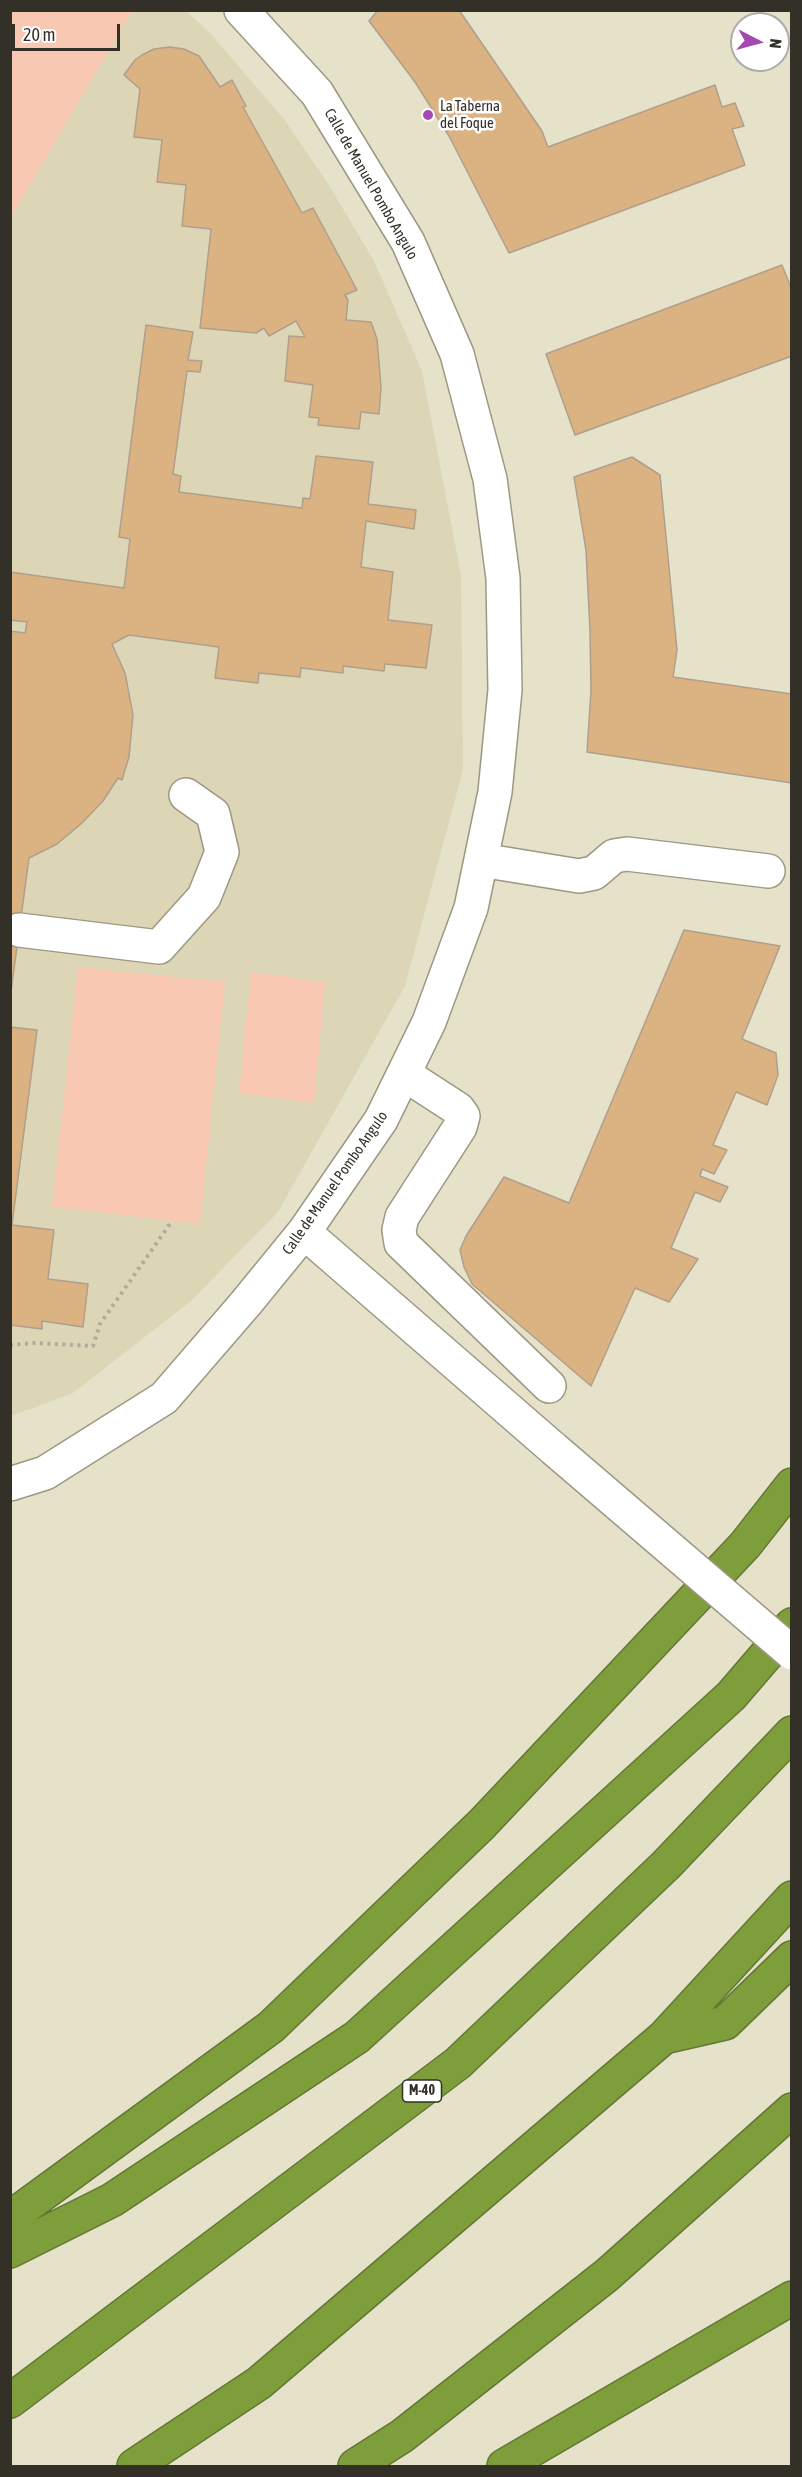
<!DOCTYPE html>
<html>
<head>
<meta charset="utf-8">
<style>
  body { margin:0 }
  #map { position:relative; width:802px; height:2477px; overflow:hidden; background:#e6e2ca; font-family:"Asap Condensed",sans-serif }
  canvas { display:block }
  .frame { position:absolute; inset:0; border:12px solid #323027; pointer-events:none }
  .north { position:absolute; left:730px; top:12px; width:60px; height:60px; box-sizing:border-box; background:#fff; border:2px solid #adaca9; border-radius:50%; rotate:96deg; font-size:16px; font-weight:700; line-height:24px; text-align:center; color:#323027 }
  .north::after { content:''; display:block; margin:auto; width:21px; height:27px; background:#a648b1; clip-path:polygon(50% 0,100% 100%,50% 72%,0 100%) }
  .scale { position:absolute; left:12px; top:24px; width:108px; height:27px; box-sizing:border-box; border:3px solid #323027; border-top:0; padding-left:8px; font-size:18px; line-height:21px; white-space:nowrap; color:#323027; -webkit-text-stroke:4px #fff; paint-order:stroke }
</style>
</head>
<body>
<div id="map">
<canvas width="802" height="2477"></canvas>
<div class="frame"></div>
<div class="north">N</div>
<div class="scale">20 m</div>
</div>
<script>
const context = document.querySelector('canvas').getContext('2d');
context.lineJoin = 'round';
function paint(path, color) { context.fillStyle = color; context.fill(path, 'evenodd'); }
function trace(path, color, width, dash) { context.strokeStyle = color; context.lineWidth = width; context.lineCap = dash ? 'butt' : 'round'; context.setLineDash(dash || []); context.stroke(path); }
function label(font, color, halo, rows, align = 'center') {
  context.font = font + ' "Asap Condensed",sans-serif'; context.lineWidth = 5; context.setLineDash([]); context.textBaseline = 'middle'; context.strokeStyle = halo; context.fillStyle = color; for (const [text, x, y, turn = 0] of rows) {
    context.save(); context.translate(x, y); context.rotate((+turn || 0) * Math.PI / 180); context.textAlign = isNaN(turn) ? turn : align; if (halo) context.strokeText(text, 0, 0); context.fillText(text, 0, 0); context.restore();
  }
}
paint(new Path2D(`
  M132 11H186L210 33 283 118 327 182 374 261 422 371 461 575 463 770 405 986 278 1212 191 1301 73 1393 11 1416V217Z`), '#dcd6b7');
paint(new Path2D(`
  M11 10 132 11 11 217 10 11Z
  M78 967 225 982 200 1224 52 1207Z
  M251 972 325 982 314 1103 239 1093Z`), '#f8c8b3');
const building = new Path2D(`
  M378 10H459L542 131 548 147 715 85 722 107 735 103 744 126 732 129 745 165 509 253 449 136 415 82 369 21Z
  M170 47 184 49 199 56 220 87 232 80 246 106 243 107 302 213 313 208 357 290 345 295 348 300 346 320 371 322 377 339 381 387 379 414 361 412 359 429 318 425 319 418 309 417 313 385 285 381 289 336 305 337 296 321 269 336 264 328 256 333 200 328 211 229 182 226 186 185 157 182 162 140 134 137 140 89 124 75 135 60 142 55 154 49Z
  M782 265 792 290V356L575 435 546 354Z
  M146 325 193 332 188 360 202 361 200 372 187 371 173 474 181 476 179 492 302 508 303 498 310 499 316 456 373 462 368 504 416 510 414 529 366 521 361 567 393 572 388 620 432 625 426 668 385 664 384 671 343 666V673L301 668 300 677 259 673 258 683 215 678 219 647 129 635 112 644 125 673 133 715 129 757 122 780 118 778 103 801 82 823 57 844 29 858 10 999V631L25 633 27 622 10 620V572L124 588 130 539 119 537Z
  M632 457 660 475 677 650 673 677 792 694V783L587 752 591 691 590 631 586 550 574 477Z
  M684 930 780 946 742 1039 776 1053 778 1075 767 1105 736 1092 713 1145 727 1150 714 1174 702 1169 700 1176 728 1187 720 1202 695 1192 671 1248 698 1259 669 1302 635 1288 591 1386 472 1284 464 1267 460 1250 466 1236 504 1177 569 1203Z
  M10 1027 37 1030 12 1225 54 1230 48 1279 88 1284 83 1327 42 1321V1329L10 1325Z`);
paint(building, '#dbb282');
trace(building, '#af9f8c', 1.5);
const minor = new Path2D(`
  M481 860 579 876 594 873 614 856 627 854 768 871
  M19 930 159 947 204 897 222 852 213 814 186 795
  M404 1074 458 1109 463 1116 460 1127 402 1217 399 1230 401 1243 549 1386
  M304 1232 554 1449
  M10 1484 45 1473 164 1398 246 1303 304 1232 381 1120 429 1022 471 908 495 792 505 690 503 578 490 479 457 354 408 242 317 93 241 10`);
const highway = new Path2D(`
  M664 2037 725 2023 792 1958
  M10 2218 271 2027 482 1824 745 1545 792 1485
  M10 2251 112 2200 357 2037 731 1696 792 1625
  M10 2401 458 2063 666 1865 792 1733
  M134 2466 259 2383 664 2037 792 1898
  M355 2466 402 2436 607 2275 792 2110
  M504 2466 792 2298`);
trace(minor, '#9d9882', 36);
trace(highway, '#637734', 36);
trace(new Path2D(`
  M10 1345 34 1343 93 1346 100 1324 172 1221`), '#afac99', 4, [3, 4.5]);
trace(minor, '#fff', 33);
trace(highway, '#7e9d3b', 33);
const minorBridge = new Path2D(`
  M554 1449 792 1653`);
trace(minorBridge, '#9d9882', 36, []);
trace(minorBridge, '#fff', 33);
for (const [x, y, r, color] of [
  [428,115,6,"#a648b1"]
]) { const dot = new Path2D(); dot.arc(x, y, r, 0, 2 * Math.PI); context.fillStyle = color; context.fill(dot); trace(dot, '#fff', 2); }
for (const [x, y, w] of [
  [422,2091,39]
]) { const box = new Path2D(); box.roundRect(x - w / 2, y - 11, w, 22, 4.5); context.fillStyle = '#fff'; context.fill(box); trace(box, '#323027', 1.5); }
label('bold 14px', '#323027', null, [
  ["M-40",422,2091]
]);
label('15px', '#323027', '#fff', [
  ["La Taberna",440,106],
  ["del Foque",440,123]
], 'left');
label('15px', '#323027', '#fff', [
  ["Calle de Manuel Pombo Angulo",371,184,60],
  ["Calle de Manuel Pombo Angulo",335,1183,-55]
]);
</script>
</body>
</html>
